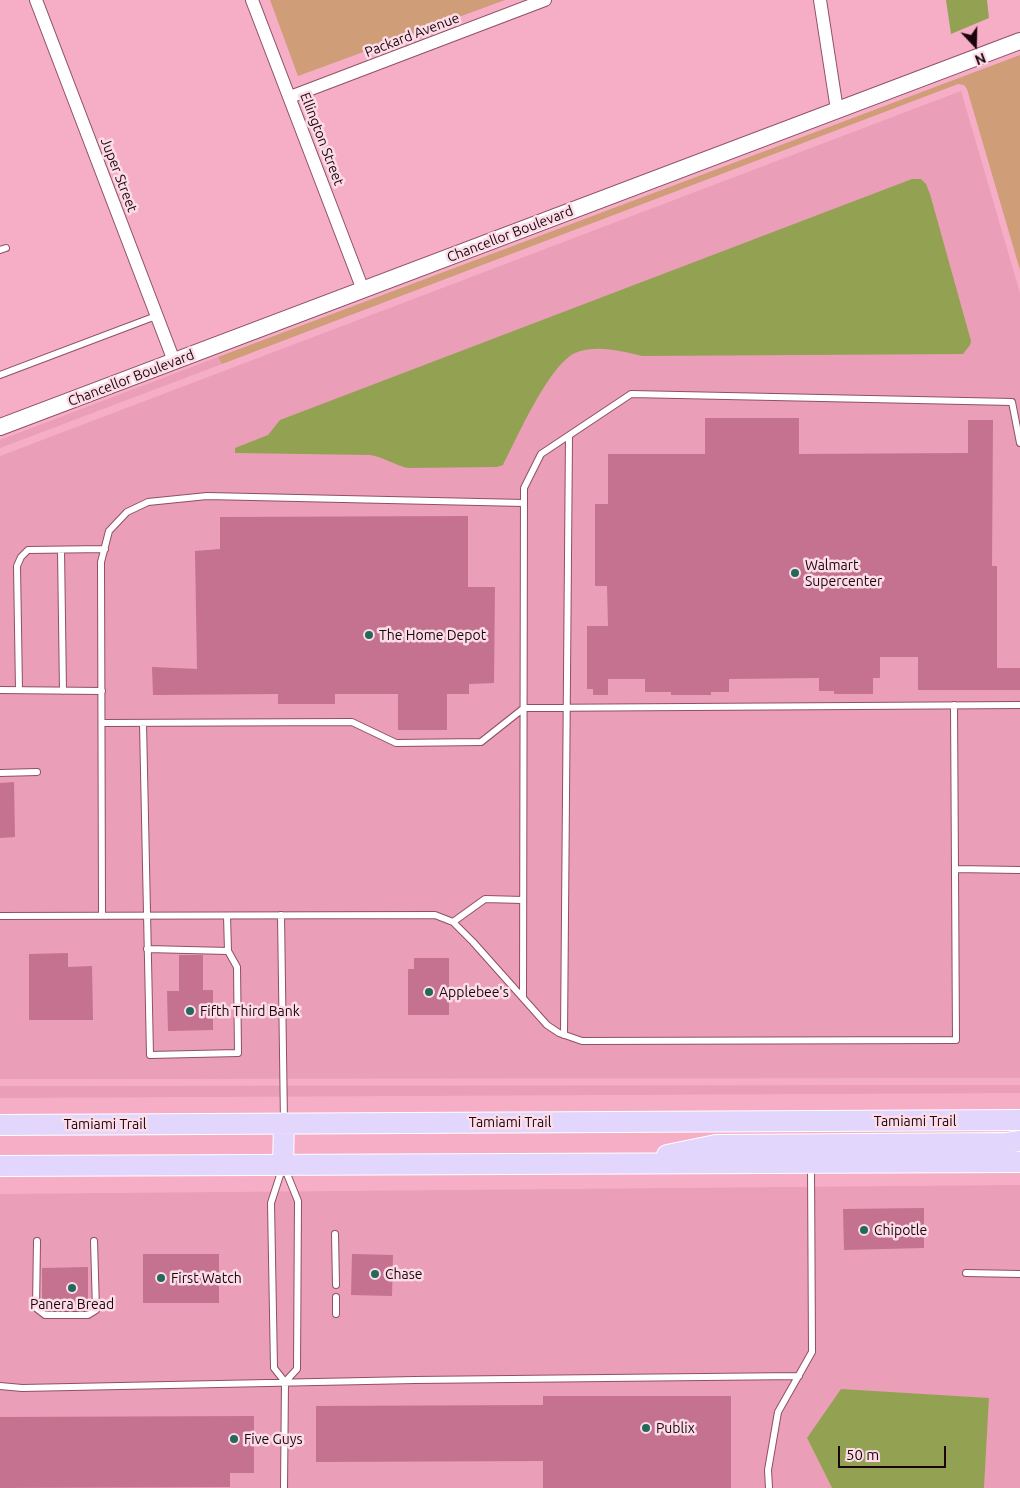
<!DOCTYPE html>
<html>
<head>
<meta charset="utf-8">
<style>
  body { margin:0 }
  #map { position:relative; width:1020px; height:1488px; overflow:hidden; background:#f6aec6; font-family:Ubuntu,sans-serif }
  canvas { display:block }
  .north { position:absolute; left:950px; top:20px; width:50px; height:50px; -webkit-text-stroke:4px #fcdde7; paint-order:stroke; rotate:159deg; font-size:14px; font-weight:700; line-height:20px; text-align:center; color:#1c050e }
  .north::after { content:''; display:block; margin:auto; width:18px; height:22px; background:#1c050e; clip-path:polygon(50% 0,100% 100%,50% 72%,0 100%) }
  .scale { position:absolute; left:838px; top:1446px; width:108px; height:22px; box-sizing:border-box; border:2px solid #1c050e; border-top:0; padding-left:6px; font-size:15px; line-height:18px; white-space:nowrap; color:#1c050e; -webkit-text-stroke:4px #fcdde7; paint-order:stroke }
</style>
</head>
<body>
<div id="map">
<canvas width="1020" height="1488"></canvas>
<div class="north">N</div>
<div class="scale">50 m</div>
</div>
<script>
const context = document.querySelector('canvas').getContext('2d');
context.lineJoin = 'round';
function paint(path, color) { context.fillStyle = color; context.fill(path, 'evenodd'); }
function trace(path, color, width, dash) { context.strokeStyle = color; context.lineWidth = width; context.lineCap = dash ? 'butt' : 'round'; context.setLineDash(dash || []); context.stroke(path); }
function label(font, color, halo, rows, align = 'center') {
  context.font = font + ' Ubuntu,sans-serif'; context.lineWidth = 5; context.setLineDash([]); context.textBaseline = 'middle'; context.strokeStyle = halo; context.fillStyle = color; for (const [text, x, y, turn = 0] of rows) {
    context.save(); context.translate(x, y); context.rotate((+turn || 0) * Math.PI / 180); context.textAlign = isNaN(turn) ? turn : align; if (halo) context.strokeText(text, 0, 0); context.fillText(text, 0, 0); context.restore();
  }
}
paint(new Path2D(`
  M961 91 1020 293V1078L0 1079V456Z
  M218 357 222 364 0 448V440Z
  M1020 1085V1093L0 1098V1086Z
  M1020 1185V1488H984L989 1398 807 1438 832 1488H0V1194Z`), '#ea9eb7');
paint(new Path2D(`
  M270 0H505L298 76Z
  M1020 55V270L967 89 964 85 958 84 222 364 218 357Z`), '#cf9d77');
paint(new Path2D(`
  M946 0H987L989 18 951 34Z
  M912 179H921L926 184 930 194 971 341 970 345 963 354 642 356C622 351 595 344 575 353 549 365 517 438 503 465L497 467 408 468C394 465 384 457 370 455L235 453V448L268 435 280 420Z
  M841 1389 989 1398 984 1488H832L807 1438Z`), '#93a252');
paint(new Path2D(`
  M705 418H799V454L968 453V420H993L992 566H997V668H1020V690H918V657H880V678H873V694H834V691H819V678L729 679V692H711V695H671V692H645V679H608V695H593V689H587V626H608L607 586H595V504H608V454H705Z
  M468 516V587H495L494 683 469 684V694H447V730H398V694H335V704H278V694L153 695 152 667 197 669 195 551 220 549V517Z
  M14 782 15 837 0 838V783Z
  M68 953V967L92 966 93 1020H29V954Z
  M179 955H203V990H213V1030L168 1031 167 991H179Z
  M414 958H449V1015H408V969H414Z
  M924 1208V1248L844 1250 843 1209Z
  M143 1254H219V1303H143Z
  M352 1254 393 1255 392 1296 351 1295Z
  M88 1267V1304L42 1305V1268Z
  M543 1396H731V1488H543V1461L316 1462V1406L543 1405Z
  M254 1416V1473H230V1487L0 1488V1417Z`), '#c4728f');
const service = new Path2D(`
  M0 250 6 248
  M0 375 156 316
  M61 550 63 691
  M0 690 102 691
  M19 690 17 566 21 557 28 550 105 549
  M102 723 352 722 396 743 481 742 524 708 1020 705
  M143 723 150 1055 238 1053 237 967 228 951 147 949
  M0 773 37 772
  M955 869 1020 870
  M281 915 284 1122
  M0 916 435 915 453 922 473 942 547 1025 559 1033 582 1041 956 1040 954 705
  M102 916 101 562 109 531 127 512 148 502 207 496 524 503
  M227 916 228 951
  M453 922 485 899 523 900
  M523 998 524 488 541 454 631 394 1012 402 1020 443
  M564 1035 569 436
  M282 1169 271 1203 274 1368 285 1382 284 1488
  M335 1234 336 1285
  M37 1241 36 1308 45 1315H88L96 1310 94 1241
  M966 1273 1020 1274
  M336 1297V1314
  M285 1382 297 1369 298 1201 285 1169
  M0 1386 22 1388 415 1380 799 1376
  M769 1488 768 1470 778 1412 812 1352 811 1165`);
const minor = new Path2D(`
  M36 0 174 361
  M252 0 363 290
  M820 0 837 110
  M290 97 545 0`);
const tertiary = new Path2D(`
  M0 427 1020 41`);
const primary = new Path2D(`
  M0 1125 1020 1120
  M667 1155 716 1145 1007 1143 1020 1141
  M283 1165 284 1123
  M0 1166 1020 1162`);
trace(service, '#8f5066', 8);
trace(minor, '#8f5066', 14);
trace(tertiary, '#8f5066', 18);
trace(primary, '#fff', 22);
trace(service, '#fff', 6);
trace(minor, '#fff', 12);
trace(tertiary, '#fff', 16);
trace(primary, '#e2d6fc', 20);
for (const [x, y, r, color] of [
  [795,573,5,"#23685b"],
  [369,635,5,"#23685b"],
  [429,992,5,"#23685b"],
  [190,1011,5,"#23685b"],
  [864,1230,5,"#23685b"],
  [375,1274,5,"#23685b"],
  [161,1278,5,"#23685b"],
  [72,1288,5,"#23685b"],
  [646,1428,5,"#23685b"],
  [234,1439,5,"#23685b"]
]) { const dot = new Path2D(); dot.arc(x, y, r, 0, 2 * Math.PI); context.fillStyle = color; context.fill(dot); trace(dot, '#fcdde7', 2); }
label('14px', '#1c050e', '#fcdde7', [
  ["Packard Avenue",412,35,-21],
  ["Ellington Street",322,139,69],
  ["Juper Street",119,175,69],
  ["Chancellor Boulevard",510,234,-21],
  ["Chancellor Boulevard",131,378,-21],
  ["Tamiami Trail",915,1121],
  ["Tamiami Trail",510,1122],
  ["Tamiami Trail",105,1124]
]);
label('14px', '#1c050e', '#fcdde7', [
  ["Walmart",805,565],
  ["Supercenter",805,581],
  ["The Home Depot",379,635],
  ["Applebee's",439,992],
  ["Fifth Third Bank",200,1011],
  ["Chipotle",874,1230],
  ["Chase",385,1274],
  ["First Watch",171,1278],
  ["Panera Bread",72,1304,"center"],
  ["Publix",656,1428],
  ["Five Guys",244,1439]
], 'left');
</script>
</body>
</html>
